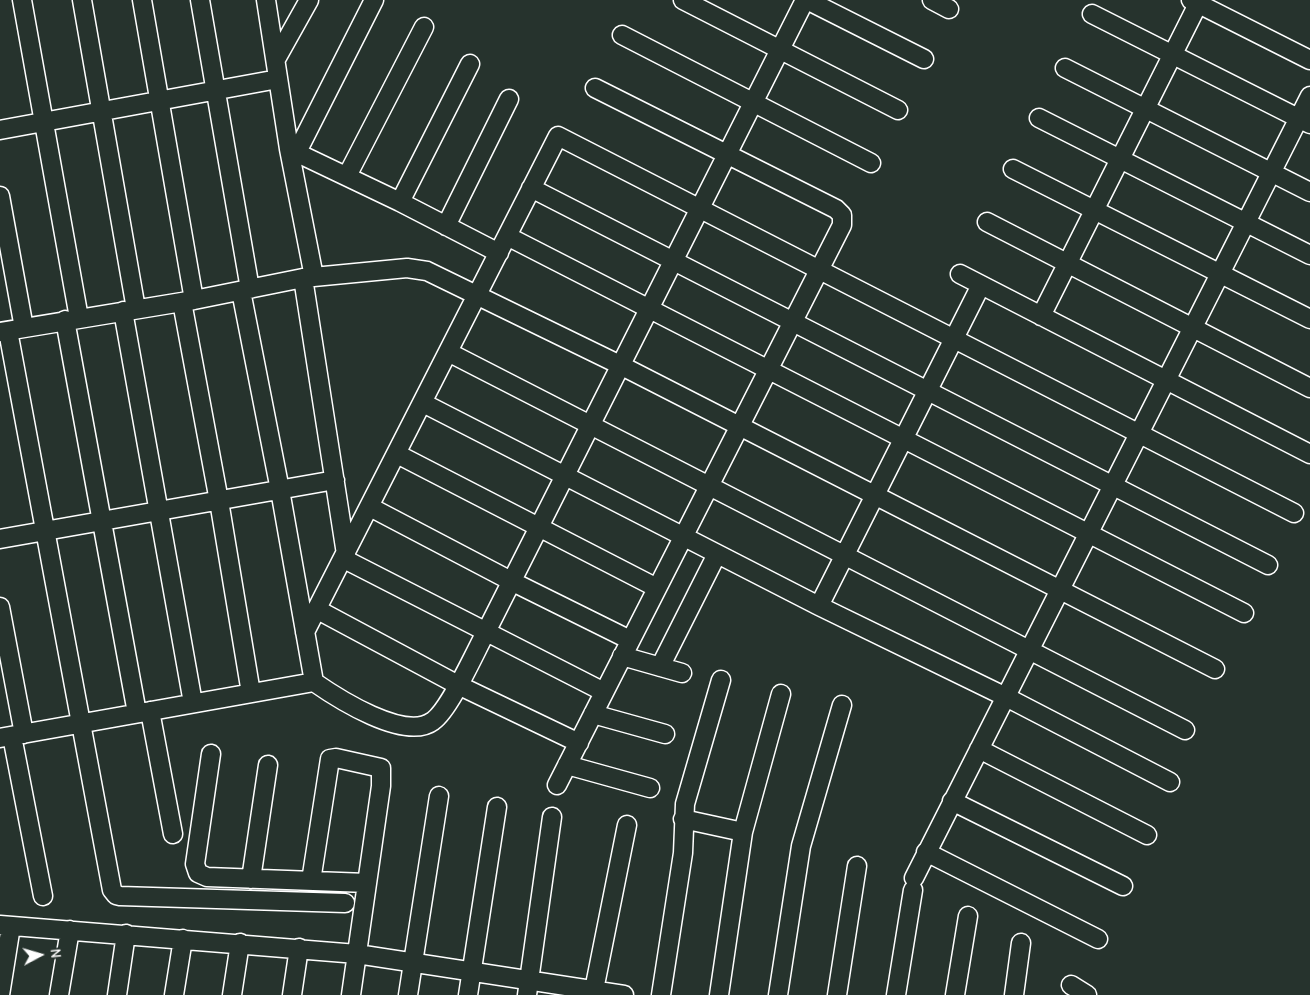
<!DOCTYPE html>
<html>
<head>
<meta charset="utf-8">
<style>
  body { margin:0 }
  #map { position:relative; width:1310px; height:995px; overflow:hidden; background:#26332d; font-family:"Comic Neue",sans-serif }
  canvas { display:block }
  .north { position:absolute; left:15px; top:930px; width:50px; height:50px; -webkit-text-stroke:4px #26332d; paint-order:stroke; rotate:84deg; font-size:14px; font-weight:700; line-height:20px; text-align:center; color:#fff }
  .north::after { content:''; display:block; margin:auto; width:18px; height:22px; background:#fff; clip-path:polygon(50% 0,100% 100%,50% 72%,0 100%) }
</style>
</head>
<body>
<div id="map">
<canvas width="1310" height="995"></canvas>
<div class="north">N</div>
</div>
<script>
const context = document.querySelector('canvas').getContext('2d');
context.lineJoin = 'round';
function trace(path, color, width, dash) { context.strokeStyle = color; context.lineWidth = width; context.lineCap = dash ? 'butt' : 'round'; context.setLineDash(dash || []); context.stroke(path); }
const minor = new Path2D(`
  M22 0 79 318
  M82 0 136 309
  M142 0 194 300
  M200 0 250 289
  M266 0 289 149 314 277
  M683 0 898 110
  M807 0 924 59
  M932 0 949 9
  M1191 0 1310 60
  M1092 14 1310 124
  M622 35 871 163
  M276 59 309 0
  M1065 68 1310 192
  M1039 118 1310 255
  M0 130 278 79
  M289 149 400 202 499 253
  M297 152 374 0
  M1013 169 1310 319
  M347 176 424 27
  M531 188 1268 565
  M0 196 24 328
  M400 202 470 64
  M987 222 1310 388
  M446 226 509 99
  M507 236 1244 613
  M960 274 1310 454
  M303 278 346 554
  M241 291 280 490 314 682
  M182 302 219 501 251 693
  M123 311 193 703
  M1041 316 1200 0
  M65 320 137 713
  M8 331 112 890 116 895 120 896 345 903
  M0 332 194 300 303 278 407 268 427 271 620 365 1215 669
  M448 352 1185 730
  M423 403 819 606 1006 697 1170 782
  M397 454 657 588
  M370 507 511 581 630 640
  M0 539 335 480
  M344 559 604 692
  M819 606 981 285
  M0 607 24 734
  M318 610 458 685 579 743
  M305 632 558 136 1294 513
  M622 656 682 673
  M660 667 717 554
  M150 711 173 834
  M593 714 665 734
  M12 736 43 896
  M0 738 314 682C337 698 405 742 433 721 450 709 475 652 486 632L805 0
  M979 749 1147 835
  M211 754 195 864 198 873 207 877 367 883
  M567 765 650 788
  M557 785 842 225V215L836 209 595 88
  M952 801 1123 886
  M683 819 743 832
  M926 852 1098 939
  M914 878 1310 96
  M251 879 268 765
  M311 881 330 759 336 758 381 768V786L351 995
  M0 925 357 954 624 995
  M1071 985 1087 995
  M0 995 11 926
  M59 995 70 930
  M117 995 126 934
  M174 995 183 939
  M232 995 240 943
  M292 995 299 948
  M408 995 439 796
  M468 995 497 807
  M527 995 552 817
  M593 995 627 825
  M661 995 683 853 685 804 721 680
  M719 995 743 832 781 694
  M778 995 801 846 842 705
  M837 995 857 866
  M896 995 913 890
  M955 995 968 916
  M1014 995 1021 943`);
trace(minor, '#fff', 21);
trace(minor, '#26332d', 18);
</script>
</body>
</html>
